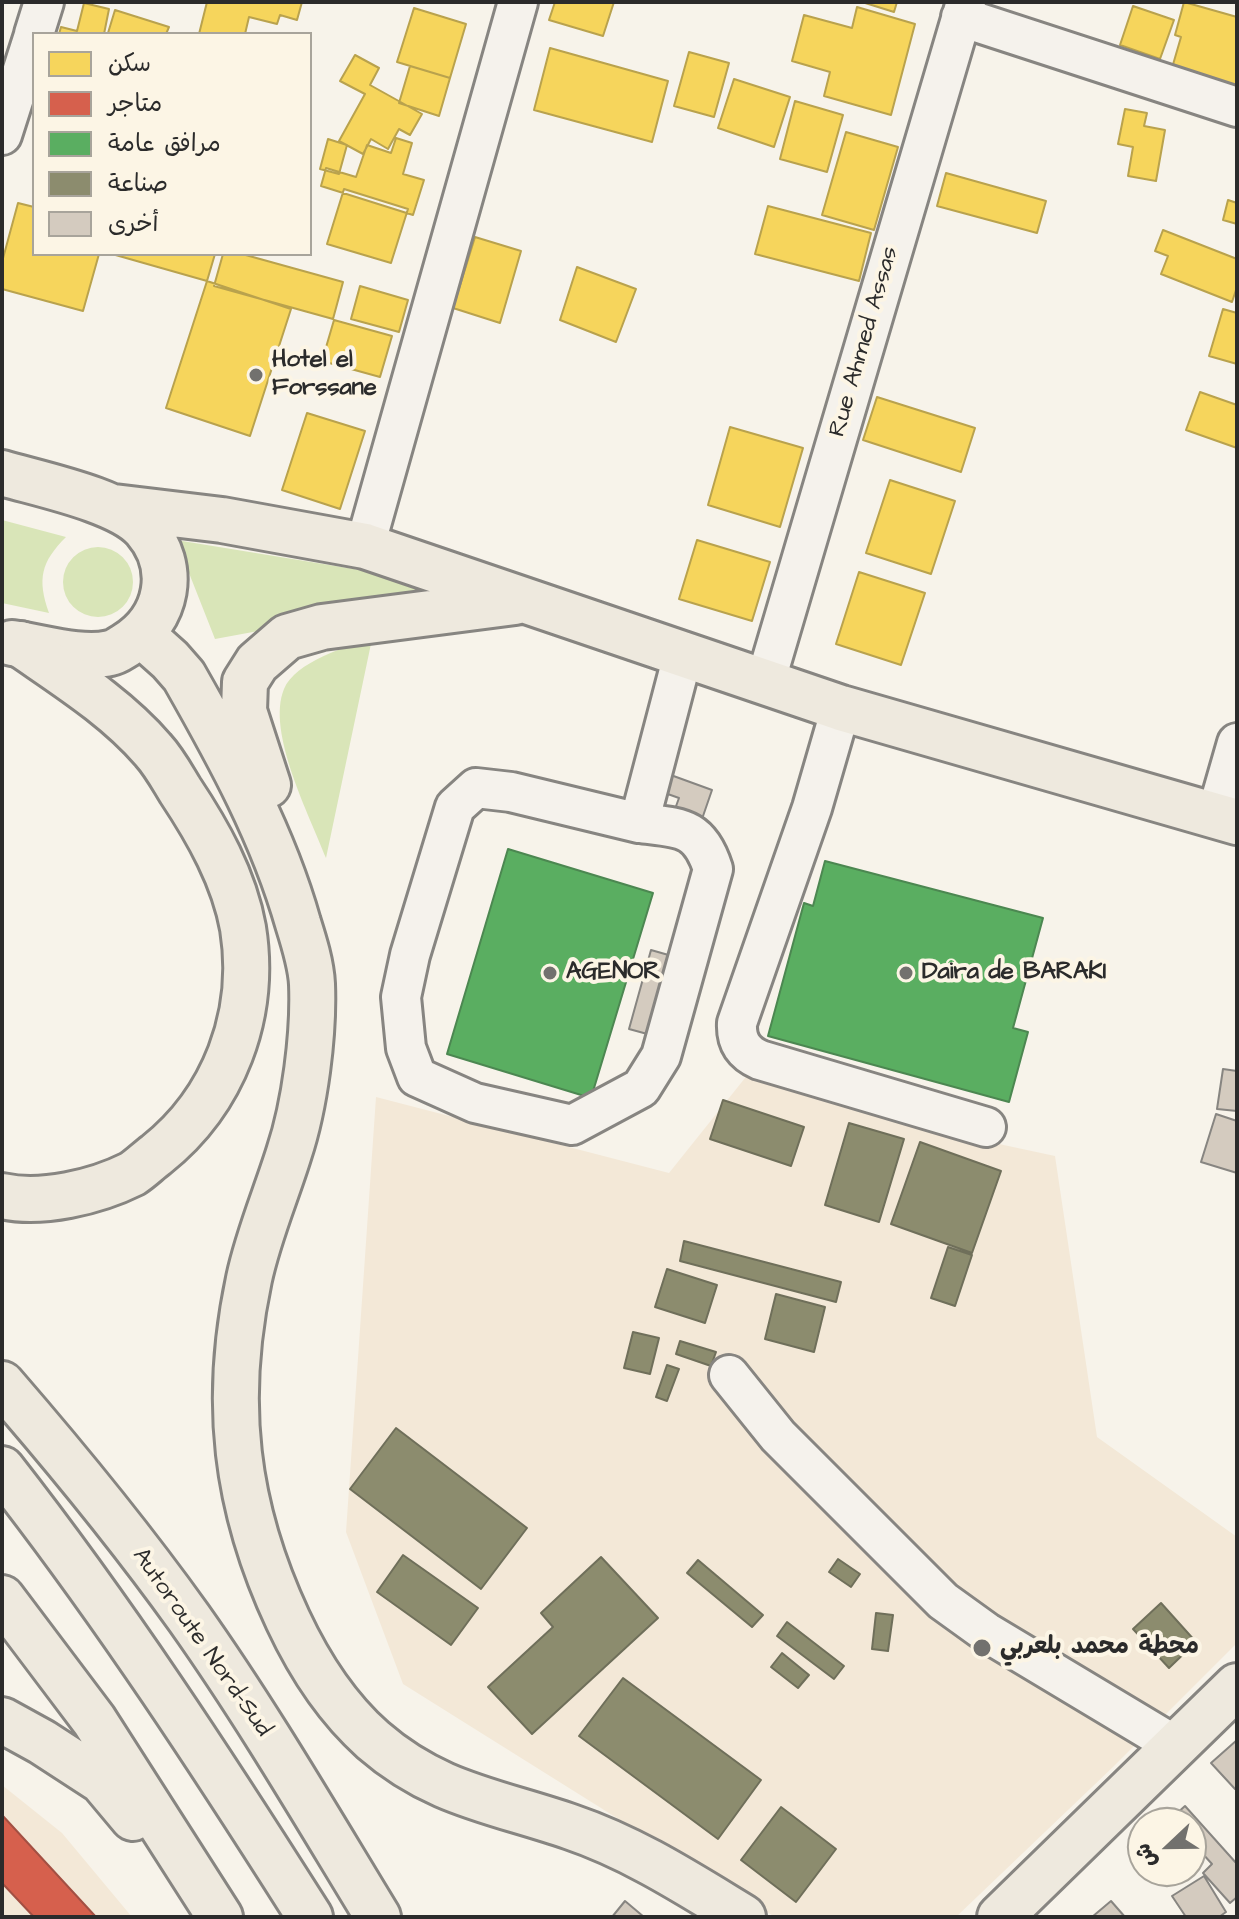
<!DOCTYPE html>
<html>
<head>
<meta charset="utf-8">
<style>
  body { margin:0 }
  #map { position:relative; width:1239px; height:1919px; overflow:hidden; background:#f7f3ea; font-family:"Architects Daughter","Playpen Sans Arabic",sans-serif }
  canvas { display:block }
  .frame { position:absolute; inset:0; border:4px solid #2b2b2b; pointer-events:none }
  .legend { position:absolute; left:32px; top:32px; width:280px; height:224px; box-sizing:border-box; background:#fcf5e5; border:2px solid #a8a49b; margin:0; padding:10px 14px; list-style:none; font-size:24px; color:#2b2b2b }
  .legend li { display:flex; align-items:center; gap:16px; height:40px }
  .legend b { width:40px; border:2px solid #a8a49b }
  .north { position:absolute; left:1127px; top:1807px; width:80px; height:80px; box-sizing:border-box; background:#fcf5e5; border:2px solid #a8a49b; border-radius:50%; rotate:248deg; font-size:22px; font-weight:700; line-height:32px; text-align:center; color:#2b2b2b }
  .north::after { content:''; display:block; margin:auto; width:28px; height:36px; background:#72716e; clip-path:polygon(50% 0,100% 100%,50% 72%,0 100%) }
</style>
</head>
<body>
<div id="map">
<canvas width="1239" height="1919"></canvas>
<div class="frame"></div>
<ul class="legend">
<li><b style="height:22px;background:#f6d55c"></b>سكن</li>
<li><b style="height:22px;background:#d6604d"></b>متاجر</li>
<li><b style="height:22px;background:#5aae61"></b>مرافق عامة</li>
<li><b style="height:22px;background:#8c8c6e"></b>صناعة</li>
<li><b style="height:22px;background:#d4cbbf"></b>أخرى</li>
</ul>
<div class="north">ش</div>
</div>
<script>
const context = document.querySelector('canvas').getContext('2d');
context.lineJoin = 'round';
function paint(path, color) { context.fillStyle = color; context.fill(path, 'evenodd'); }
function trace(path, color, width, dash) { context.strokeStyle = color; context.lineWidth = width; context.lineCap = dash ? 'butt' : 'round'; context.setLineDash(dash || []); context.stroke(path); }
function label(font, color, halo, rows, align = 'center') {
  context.font = font + ' "Architects Daughter","Playpen Sans Arabic",sans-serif'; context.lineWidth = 8; context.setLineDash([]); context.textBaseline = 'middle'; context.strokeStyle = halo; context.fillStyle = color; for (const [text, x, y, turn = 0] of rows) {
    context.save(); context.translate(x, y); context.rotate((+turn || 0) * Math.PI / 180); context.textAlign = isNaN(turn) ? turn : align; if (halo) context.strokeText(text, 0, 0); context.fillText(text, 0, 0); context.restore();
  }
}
paint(new Path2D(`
  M749 1073 971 1138 1055 1156 1097 1437 1237 1537V1643L1113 1767 956 1917H775L403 1684 346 1532 376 1097 669 1173Z
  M2 1785 62 1833 132 1917H2Z`), '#f3e8d7');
paint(new Path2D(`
  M2 520 66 537C41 562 37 579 49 613L2 603Z
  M176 540 366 571 403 574 437 598 215 639Z
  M63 582a35 35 0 1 1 70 0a35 35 0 1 1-70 0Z
  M372 639 326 858C310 816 266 732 284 689 295 662 347 646 372 639Z`), '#d9e5b8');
const homes = new Path2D(`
  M207 2H302L297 20 280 15 277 24 249 17 245 34H199Z
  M555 2H614L603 36 549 20Z
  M862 2H897L894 12Z
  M1184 2 1237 17V86L1172 68 1181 37 1175 35Z
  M84 3 109 9 104 34H59L61 27 77 31Z
  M1133 6 1174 20 1160 59 1120 45Z
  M857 7 915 24 891 115 824 96 830 72 792 61 804 15 852 28Z
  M414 8 466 24 450 78 397 62Z
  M115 10 169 27 166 34 108 33Z
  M550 48 668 81 652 142 534 110Z
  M689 52 729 63 714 117 674 106Z
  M355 55 379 68 370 85 422 114 410 135 399 129 388 149 371 139 363 154 339 141 365 94 340 81Z
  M410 66 450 78 439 116 399 103Z
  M734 79 790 97 774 147 718 128Z
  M795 101 843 115 827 172 780 159Z
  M1125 109 1147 113 1144 126 1165 130 1156 181 1128 176 1133 147 1118 144Z
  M846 132 898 147 874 230 822 215Z
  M396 138 412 143 403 174 424 180 413 215 321 186 326 168 356 177 367 145 391 153Z
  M328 139 347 145 339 174 320 169Z
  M946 173 1046 201 1037 233 937 206Z
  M344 189 408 209 391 263 327 244Z
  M1228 200 1237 203V224L1223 220Z
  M18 203 34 207V254H99L83 311 2 289V262Z
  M768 206 871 233 859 281 755 254Z
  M1163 230 1237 259V287L1232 302 1161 274 1168 256 1155 251Z
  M475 237 521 251 500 323 453 308Z
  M112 254H215L207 281Z
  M223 254H242L343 282 333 319 214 286Z
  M577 267 636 289 616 342 560 320Z
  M207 281 291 309 250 436 166 408Z
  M360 286 408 300 399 332 351 319Z
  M1223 309 1237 313V364L1209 356Z
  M334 320 392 336 380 377 322 361Z
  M1200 392 1237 405V448L1186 430Z
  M877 397 975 428 961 472 863 440Z
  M307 413 365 431 340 509 282 490Z
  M730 427 803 448 780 527 708 505Z
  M890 480 955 501 931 574 866 553Z
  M697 540 770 562 752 621 679 599Z
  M859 572 925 593 901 665 836 644Z`);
paint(homes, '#f6d55c');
trace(homes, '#b9a24d', 2);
const shops = new Path2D(`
  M2 1815 96 1917H34L2 1883Z`);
paint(shops, '#d6604d');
trace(shops, '#a35043', 2);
const public = new Path2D(`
  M508 849 653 893 591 1098 447 1054Z
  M825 861 1043 918 1013 1028 1028 1032 1009 1102 768 1036 804 903 813 906Z`);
paint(public, '#5aae61');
trace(public, '#4c8751', 2);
const industry = new Path2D(`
  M723 1100 804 1127 791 1166 710 1139Z
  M849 1123 904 1139 879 1222 825 1205Z
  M920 1142 1001 1171 972 1253 891 1224Z
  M684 1241 841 1282 836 1302 680 1261Z
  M948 1247 972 1255 955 1306 931 1298Z
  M667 1269 717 1285 705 1323 655 1307Z
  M776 1294 825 1307 814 1352 765 1339Z
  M633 1332 659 1338 650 1374 624 1368Z
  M680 1341 716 1352 711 1366 676 1354Z
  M667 1365 679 1369 667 1401 656 1397Z
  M396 1428 527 1528 481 1589 350 1489Z
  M403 1555 478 1608 451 1645 377 1592Z
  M601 1557 658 1618 532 1734 488 1687 553 1627 541 1613Z
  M838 1559 860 1574 851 1587 829 1572Z
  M698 1560 763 1615 752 1627 687 1573Z
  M1161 1603 1196 1642 1169 1668 1133 1629Z
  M876 1613 893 1615 888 1651 872 1649Z
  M787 1622 844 1666 834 1679 777 1636Z
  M782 1653 809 1675 798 1688 771 1667Z
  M623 1678 761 1780 718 1839 579 1736Z
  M781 1807 836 1849 796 1902 741 1860Z`);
paint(industry, '#8c8c6e');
trace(industry, '#6f6f5a', 2);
const building = new Path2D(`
  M668 774 712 790 702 819 675 809 679 798 662 792Z
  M651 950 672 956 651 1035 629 1029Z
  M1223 1069 1237 1071V1111L1217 1109Z
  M1216 1114 1237 1121V1173L1201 1162Z
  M1237 1740V1787L1235 1789 1211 1763Z
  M1185 1806 1237 1864V1897L1230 1903 1203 1873 1212 1864 1191 1841V1823H1166Z
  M1204 1876 1226 1912 1219 1917H1186L1172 1896Z
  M625 1901 644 1917H612Z
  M1111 1901 1125 1917H1092Z`);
paint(building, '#d4cbbf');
trace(building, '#878581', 2);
const minor = new Path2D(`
  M961 17 1237 107
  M34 34 44 2
  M2 135 34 35
  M365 546 518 2
  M765 683 966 2
  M841 708 812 808 737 1023C736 1042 744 1053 760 1060L986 1127
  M1216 816 1237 743
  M639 823C679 828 699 825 713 869L661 1056 641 1088 572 1125 475 1103 417 1077 406 1048 401 997 410 955 455 807 476 788 511 792 639 823 683 655
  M729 1375 778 1436 943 1601 986 1632 1176 1746`);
const major = new Path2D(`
  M2 473C39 484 120 500 145 529 178 567 168 619 126 645 121 648 116 652 110 653 82 660 41 647 12 643
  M114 507 222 520 365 546 841 708 1237 822
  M142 635 170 660 184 676C229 755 273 835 298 923 304 942 311 964 312 984 314 1034 305 1105 289 1153 276 1195 258 1236 249 1279 223 1401 235 1507 288 1620 309 1665 336 1707 373 1740 436 1795 496 1801 571 1827 633 1848 687 1883 743 1917
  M268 785 244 711 245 682 257 663 287 637 322 627 515 602
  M1000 1917 1237 1686`);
const highway = new Path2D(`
  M2 1196C41 1205 96 1192 132 1174 140 1169 148 1161 156 1155 224 1101 257 1015 243 928 234 878 208 832 180 790 172 777 164 762 153 750 116 707 66 676 20 644
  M2 1384C67 1459 131 1537 189 1618 257 1714 317 1817 378 1917
  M2 1469C114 1612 213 1764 310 1917
  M2 1598 94 1720 220 1917
  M2 1720 42 1742 102 1781 133 1818`);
trace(minor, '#878581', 44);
trace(major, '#878581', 50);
trace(highway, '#878581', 50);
trace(minor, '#f5f2ec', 38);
trace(major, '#eee9de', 44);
trace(highway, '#eee9de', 44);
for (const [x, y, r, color] of [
  [256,375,8,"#72716e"],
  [550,973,8,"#72716e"],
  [906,973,8,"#72716e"],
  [982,1648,10,"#72716e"]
]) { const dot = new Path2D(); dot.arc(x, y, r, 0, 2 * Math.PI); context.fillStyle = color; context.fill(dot); trace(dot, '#fcf5e5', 3); }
label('24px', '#2b2b2b', '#fcf5e5', [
  ["Rue Ahmed Assas",865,342,-74],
  ["Autoroute Nord-Sud",201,1643,55]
]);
label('bold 24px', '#2b2b2b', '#fcf5e5', [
  ["Hotel el",272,361],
  ["Forssane",272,389],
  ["AGENOR",566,973],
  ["Daira de BARAKI",922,973],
  ["محطة محمد بلعربي",1000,1648]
], 'left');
</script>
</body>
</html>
